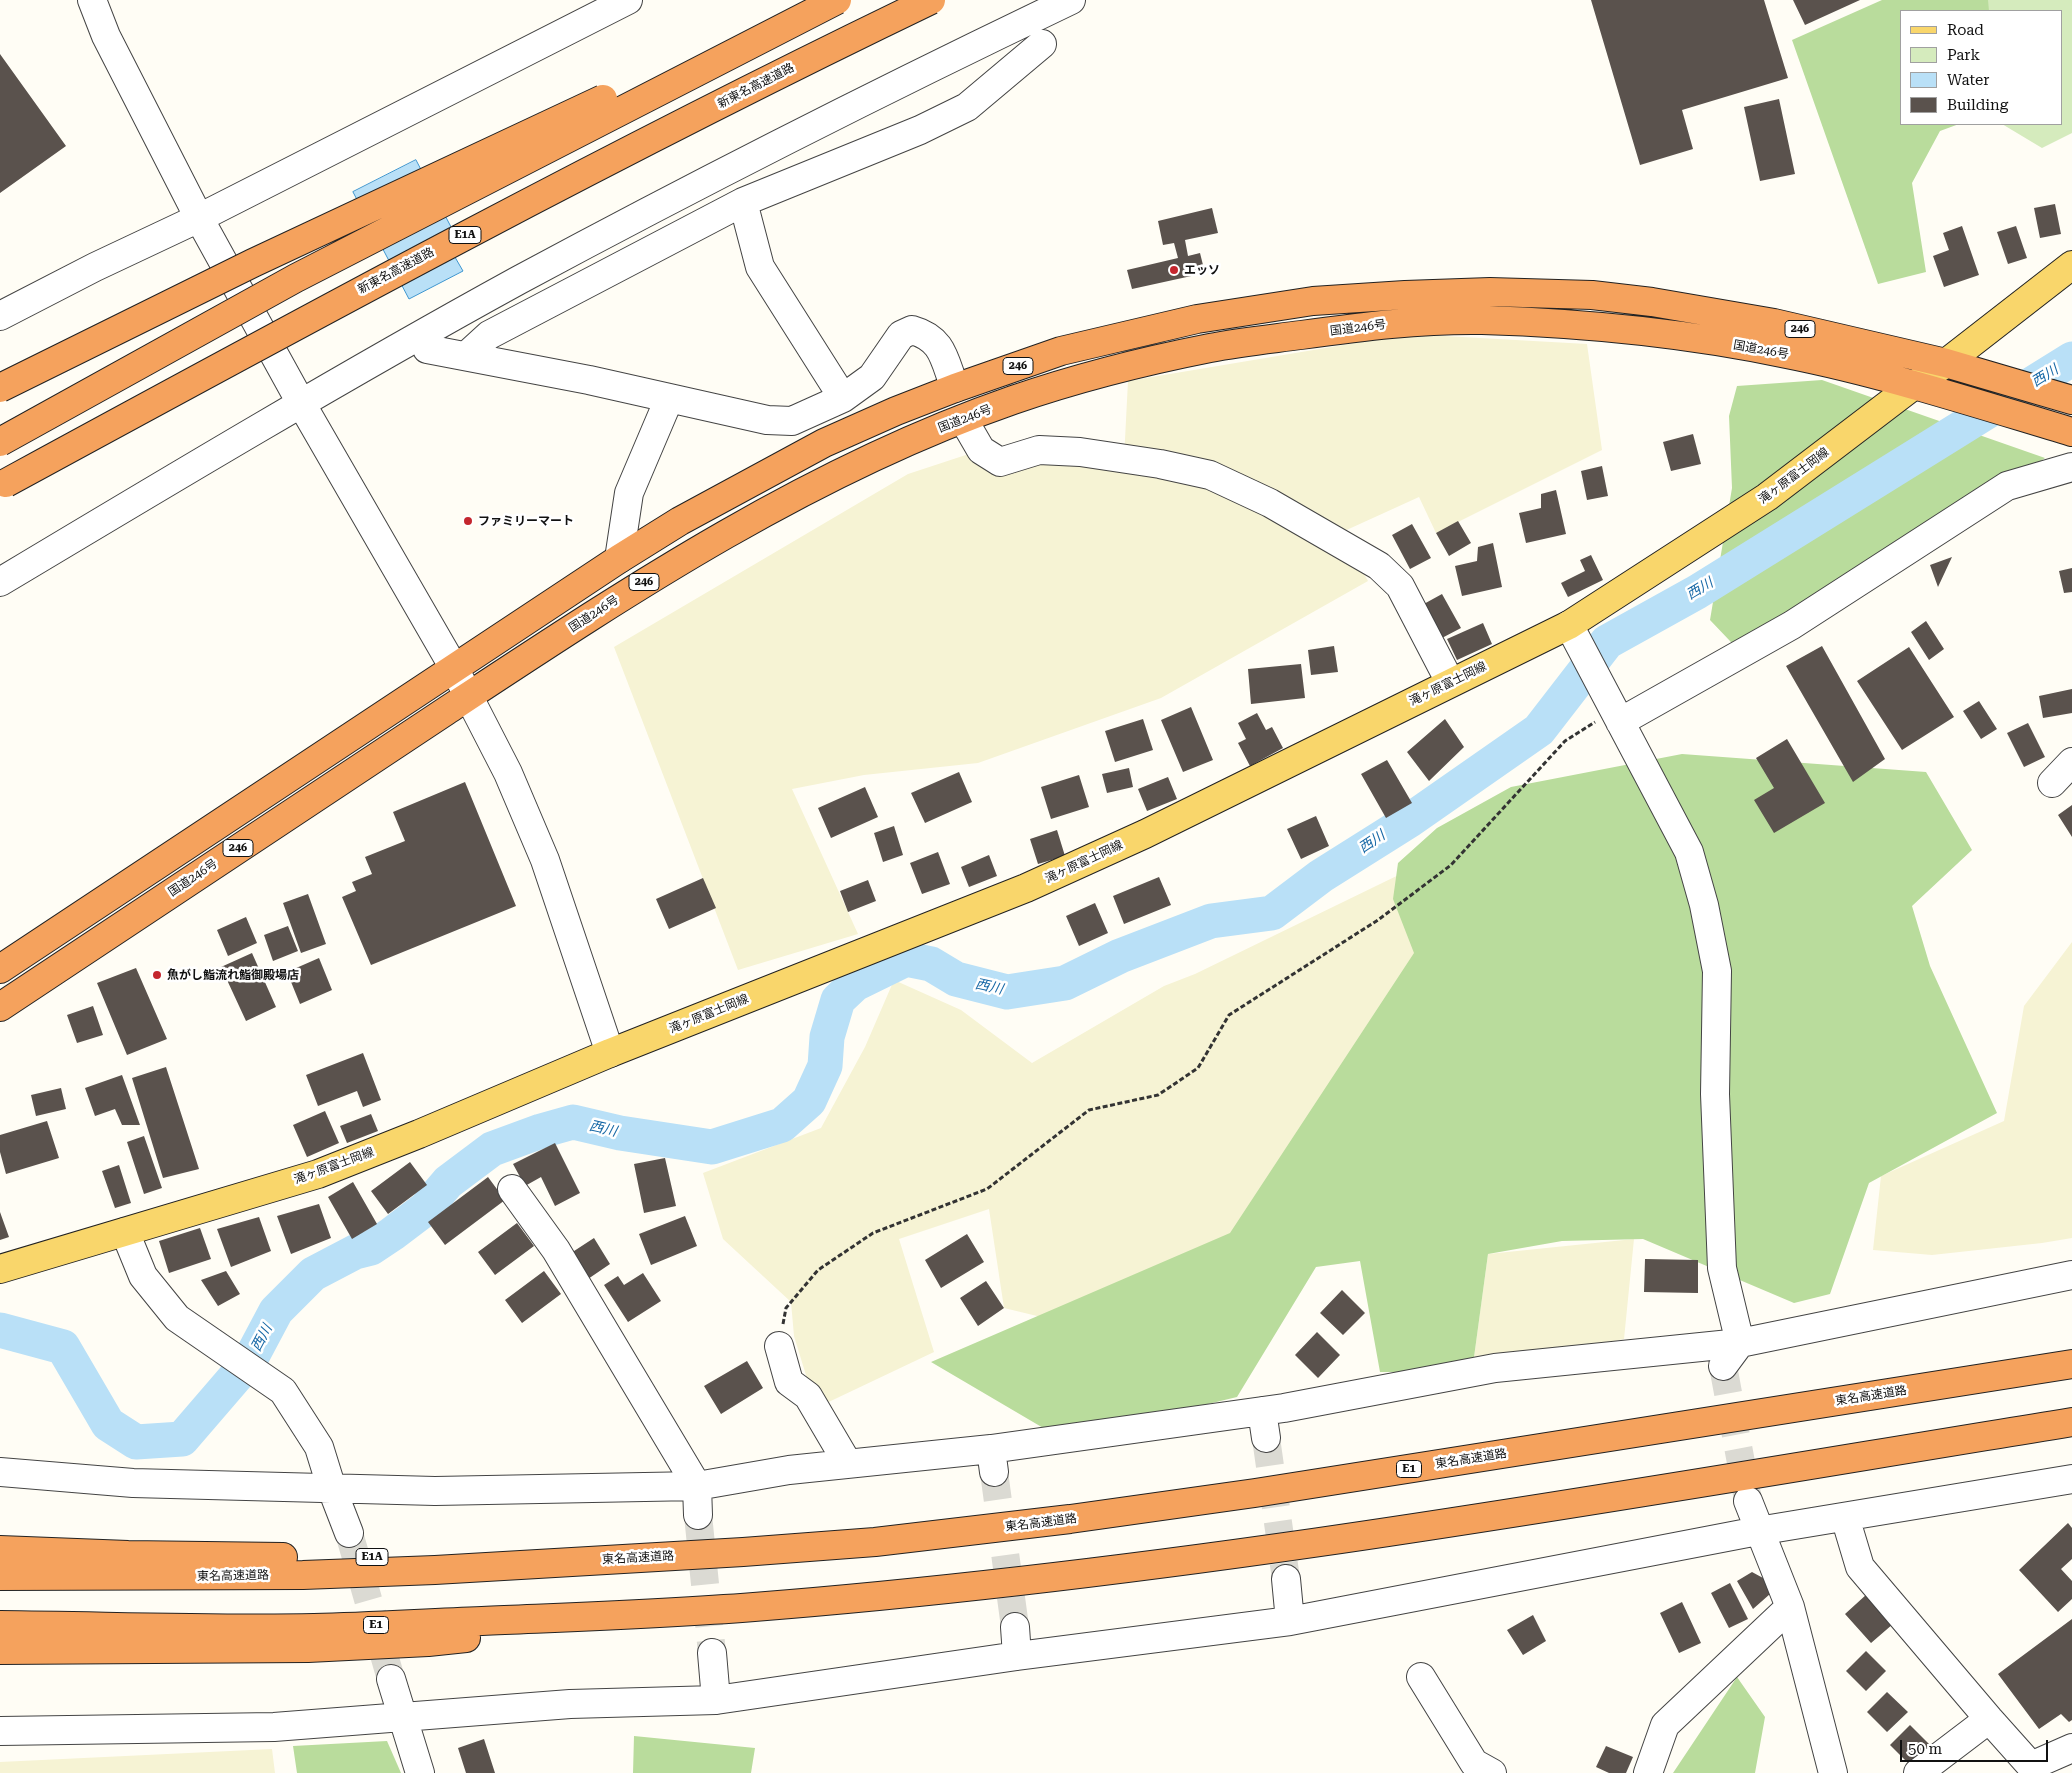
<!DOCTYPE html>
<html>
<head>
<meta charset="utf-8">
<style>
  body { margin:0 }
  #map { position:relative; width:2072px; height:1773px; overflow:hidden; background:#fffdf5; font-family:"Roboto Serif",serif }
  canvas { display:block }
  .legend { position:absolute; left:1900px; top:10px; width:162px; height:115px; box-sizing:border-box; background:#fff; border:1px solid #a0a0a0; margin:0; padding:6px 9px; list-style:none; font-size:15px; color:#111 }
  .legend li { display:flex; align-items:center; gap:10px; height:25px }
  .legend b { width:25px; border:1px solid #a0a0a0 }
  .scale { position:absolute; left:1900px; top:1740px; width:148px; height:22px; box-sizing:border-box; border:2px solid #111; border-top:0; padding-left:6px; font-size:15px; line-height:18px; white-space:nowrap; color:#111; -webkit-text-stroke:4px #fff; paint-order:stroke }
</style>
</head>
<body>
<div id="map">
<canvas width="2072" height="1773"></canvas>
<ul class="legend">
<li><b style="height:6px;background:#f9d66b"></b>Road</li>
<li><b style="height:14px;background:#d5ebbd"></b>Park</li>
<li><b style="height:14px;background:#b9e0f7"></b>Water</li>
<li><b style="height:14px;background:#5a524d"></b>Building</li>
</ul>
<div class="scale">50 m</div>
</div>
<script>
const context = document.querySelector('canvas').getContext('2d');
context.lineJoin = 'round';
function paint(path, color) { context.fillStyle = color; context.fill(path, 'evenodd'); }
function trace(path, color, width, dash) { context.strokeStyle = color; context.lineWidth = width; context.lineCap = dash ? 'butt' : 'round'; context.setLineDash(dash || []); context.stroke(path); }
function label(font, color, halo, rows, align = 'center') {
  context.font = font + ' "Roboto Serif","Noto Sans JP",serif'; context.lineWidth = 5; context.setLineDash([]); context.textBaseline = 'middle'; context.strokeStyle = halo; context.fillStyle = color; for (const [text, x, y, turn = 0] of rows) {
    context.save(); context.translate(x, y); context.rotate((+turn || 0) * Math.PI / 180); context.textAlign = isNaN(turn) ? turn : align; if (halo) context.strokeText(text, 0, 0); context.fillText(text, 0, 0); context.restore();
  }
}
paint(new Path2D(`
  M1409 334 1587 344 1602 450 1436 533 1419 497 1340 533 1368 581 1161 698 978 763 864 775 792 789 858 934 738 970 614 647 908 474 981 450 1124 459 1128 381Z
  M1559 797 1186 1352 1004 1308 989 1209 899 1239 934 1352 816 1408 794 1336 791 1302 723 1239 703 1173 821 1128 865 1047 894 980 961 1010 1032 1063 1164 986 1195 974Z
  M2072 942V1238L2042 1243 1932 1255 1873 1250 1881 1176 2004 1121 2024 1006Z
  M1634 1239 1624 1339 1472 1372 1488 1254Z
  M272 1749 275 1773H0V1762Z`), '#f6f3d4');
paint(new Path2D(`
  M1986 0H2072V133L2042 148 2002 124H2061V11H1987Z`), '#d5ebbd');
paint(new Path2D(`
  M1882 0H1988L1989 11H1901V124H1959L1940 131 1912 183 1926 272 1878 284 1792 40Z
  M1822 380 2045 458 2002 489 1749 661 1710 620 1732 488 1729 416 1737 386Z
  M1682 754 1926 772 1972 850 1912 906 1930 966 1997 1113 1869 1183 1830 1294 1794 1303 1643 1239 1562 1241 1488 1254 1472 1372H1380L1360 1261 1316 1267 1237 1397 1062 1439 931 1362 1230 1233 1414 953 1393 899 1398 863 1437 828 1511 787Z
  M1737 1677 1765 1717 1755 1773H1673Z
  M634 1736 755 1748 751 1773H633Z
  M387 1741 401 1773H297L293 1746Z`), '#b9dc9c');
const water = new Path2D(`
  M416 160 461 246 452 252 463 271 409 299 353 192Z`);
paint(water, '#b9e0f7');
trace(water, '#3f96cf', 1);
trace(new Path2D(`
  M0 1330 63 1347 108 1424 136 1442 182 1439 250 1360 276 1311 313 1274 355 1252 371 1248 392 1234 425 1209 448 1182 492 1149 541 1131 573 1122 620 1133 712 1147 782 1125 809 1101 825 1066 827 1037 838 1000 855 984 906 959 931 964 956 979 1007 992 1065 983 1120 956 1211 921 1272 913 1321 876 1410 820 1539 730 1607 642 1697 592 2072 359`), '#b9e0f7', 35);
paint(new Path2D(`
  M1591 0H1764L1788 78 1682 110 1693 149 1640 165Z
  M1793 0H1860L1805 25Z
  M0 54 66 146 0 193Z
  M1779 99 1795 174 1760 181 1744 107Z
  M2055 204 2061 234 2040 238 2034 208Z
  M1212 208 1218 233 1185 240 1188 256 1200 253 1205 273 1132 289 1127 270 1178 258 1174 243 1163 245 1158 221Z
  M1962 226 1979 275 1944 287 1933 256 1949 250 1943 233Z
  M2016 226 2027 258 2008 264 1997 232Z
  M1693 434 1701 464 1671 471 1663 442Z
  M1602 466 1608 496 1587 500 1581 471Z
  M1556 490 1566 534 1526 543 1519 513 1541 508V494Z
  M1458 521 1471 543 1449 556 1436 533Z
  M1412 524 1431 558 1410 569 1392 535Z
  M1493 543 1502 587 1462 596 1455 566 1477 561 1478 547Z
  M1591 555 1603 580 1568 597 1561 583 1585 571 1580 560Z
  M1952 557 1938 587 1930 565Z
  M2072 568V592L2064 593 2059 571Z
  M1442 594 1461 628 1440 639 1422 605Z
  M1926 621 1944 649 1929 660 1911 632Z
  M1483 623 1492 644 1457 660 1447 639Z
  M1334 646 1338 672 1311 675 1308 650Z
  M1822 646 1885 759 1853 782 1786 666Z
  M1909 647 1954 717 1902 750 1857 681Z
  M1301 664 1305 698 1251 704 1248 669Z
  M2072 689V713L2043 718 2039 696Z
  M1979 701 1997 729 1981 739 1963 711Z
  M1191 707 1213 760 1183 772 1161 720Z
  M1257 713 1266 730 1272 727 1283 748 1250 766 1238 743 1246 739 1238 723Z
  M1143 719 1153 750 1115 762 1105 731Z
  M1445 719 1464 747 1429 781 1407 752Z
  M2028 723 2045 757 2024 767 2007 733Z
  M1787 739 1825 803 1774 833 1754 800 1774 788 1756 758Z
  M1387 760 1412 803 1386 818 1361 774Z
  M1129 768 1133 787 1107 793 1102 774Z
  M959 772 972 802 925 823 911 793Z
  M1079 775 1089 807 1051 819 1041 787Z
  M1168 777 1177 799 1147 811 1138 789Z
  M465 782 516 906 371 965 342 897 356 891 352 882 372 874 365 857 405 841 393 812Z
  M865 787 878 817 831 838 818 808Z
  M2072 805V837L2058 815Z
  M1316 816 1329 846 1301 859 1287 829Z
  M894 826 903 855 883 862 874 833Z
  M1057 830 1065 856 1038 864 1030 839Z
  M938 852 950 884 922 894 910 863Z
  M989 855 997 876 969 887 961 867Z
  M1159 877 1171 905 1124 924 1113 896Z
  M703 878 716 908 669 929 656 899Z
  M868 880 876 901 848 912 840 891Z
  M308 894 326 944 301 953 283 903Z
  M1095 903 1108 933 1079 946 1066 916Z
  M246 917 257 943 228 956 217 930Z
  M288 926 298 951 273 961 264 935Z
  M252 953 276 1007 246 1021 221 967Z
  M319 958 332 990 300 1004 287 972Z
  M136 968 167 1039 127 1055 97 983Z
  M93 1006 103 1035 77 1043 67 1015Z
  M363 1053 381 1100 363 1107 357 1091 318 1106 306 1075Z
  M166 1067 199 1169 163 1178 132 1078Z
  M122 1075 140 1125H122L115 1109 95 1116 85 1088Z
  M61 1088 66 1109 36 1116 31 1095Z
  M325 1111 339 1143 307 1157 293 1125Z
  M371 1114 378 1131 347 1143 340 1126Z
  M47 1121 59 1158 6 1174 0 1152V1135Z
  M144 1136 162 1188 144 1194 127 1142Z
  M555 1143 580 1193 555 1206 541 1177 525 1186 513 1164Z
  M665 1158 676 1206 644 1213 634 1164Z
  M410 1162 427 1185 388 1214 371 1191Z
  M119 1165 131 1203 115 1208 102 1171Z
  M488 1177 505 1200 445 1245 428 1222Z
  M353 1182 377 1224 352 1239 328 1197Z
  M319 1204 331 1238 291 1254 277 1216Z
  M0 1212 9 1237 0 1240Z
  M685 1216 697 1246 651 1265 639 1234Z
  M259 1217 271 1251 231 1267 217 1229Z
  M517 1223 534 1246 495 1275 478 1252Z
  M200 1228 211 1259 169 1273 159 1241Z
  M967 1234 984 1262 941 1288 925 1260Z
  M594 1238 610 1264 588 1279 571 1253Z
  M1645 1259 1698 1260V1293L1644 1292Z
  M226 1271 240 1294 218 1306 201 1280Z
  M544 1271 561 1294 522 1323 505 1300Z
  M643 1273 661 1301 628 1322 604 1285 618 1276 624 1285Z
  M986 1281 1004 1308 978 1326 960 1298Z
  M1342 1290 1365 1313 1343 1335 1320 1313Z
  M1317 1332 1340 1355 1318 1378 1295 1355Z
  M747 1361 763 1388 721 1414 704 1386Z
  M2068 1523 2072 1528V1559L2061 1569 2072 1581V1599L2058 1612 2019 1570Z
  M1752 1572 1763 1578 1770 1594 1753 1609 1737 1581Z
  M1730 1583 1748 1619 1729 1628 1711 1593Z
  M1867 1594 1893 1624 1871 1643 1845 1614Z
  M1682 1602 1701 1643 1679 1653 1660 1613Z
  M1533 1615 1546 1641 1523 1655 1507 1630Z
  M2072 1619V1720L2069 1722 2061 1714 2039 1729 1998 1674Z
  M1866 1651 1886 1671 1866 1691 1846 1671Z
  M1887 1692 1908 1712 1887 1732 1867 1712Z
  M1910 1725 1930 1745 1910 1765 1890 1745Z
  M484 1739 495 1773H466L458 1748Z
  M1606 1746 1633 1757 1626 1773H1609L1596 1767Z`), '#5a524d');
trace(new Path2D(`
  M1723 1366 1748 1500
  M1266 1438 1286 1579
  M994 1472 1015 1627
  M698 1515 712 1653
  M349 1533 391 1679`), '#dbdad3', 28, [28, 14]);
const minor = new Path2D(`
  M92 0 106 36 199 218 301 403 454 668 508 773 545 860 610 1053
  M743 202 760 267 843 398
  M0 316 95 267 199 218 628 0
  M427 349 589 380 767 420 792 421 843 398 872 377 901 335 912 330C944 339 944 360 955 388
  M466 356 489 335 743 202 920 130 967 107 1042 44
  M963 419 981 450 1000 462 1039 450 1080 452 1160 464 1210 475 1270 503 1379 566 1400 586 1450 682
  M619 559 629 493 669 399
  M0 582C172 479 344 376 519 280 701 182 885 89 1071 0
  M1569 625 1689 852 1704 905 1717 971 1715 1094 1722 1268 1740 1343 1723 1366
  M1620 722 1792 625 2007 486 2072 467
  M2052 783 2072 762
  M512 1189 556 1250 697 1486 698 1515
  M125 1232 143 1276 177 1318 283 1391 319 1447 332 1489 349 1533
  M779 1346 789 1382 808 1396 848 1464
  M1262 1411 1266 1438
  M991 1449 994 1472
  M0 1472 133 1483 435 1491 697 1486 789 1470 991 1449 1284 1408 1495 1368 1740 1343 2072 1275
  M1748 1501 1790 1607 1833 1773
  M1845 1517 1860 1567 1989 1719 2031 1766 2072 1748
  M1286 1579 1290 1621
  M1015 1627 1017 1656
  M712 1653 716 1700
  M1421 1677 1474 1763 1492 1773
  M391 1679 420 1773
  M0 1731 274 1727 570 1704 716 1700 1017 1656 1290 1621 1758 1531 2072 1479
  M1648 1773 1665 1725 1790 1607
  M1918 1773 1989 1719`);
const major = new Path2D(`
  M0 1269 318 1174 419 1134 610 1053 1026 888 1145 834 1569 625 1767 497 1914 385 1946 363 2072 265`);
const highway = new Path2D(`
  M0 969 619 559 680 521 824 443 896 411 955 388 1061 351 1197 319 1313 301 1405 295 1490 292 1592 295 1652 302 1774 323 1946 363 2072 400
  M0 1007C149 909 297 809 446 711 625 593 808 471 1013 400 1077 378 1144 361 1210 348 1240 342 1271 339 1301 335 1360 327 1421 319 1482 320 1584 323 1687 333 1787 354 1883 373 1978 404 2072 432
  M0 1550 128 1555 283 1557
  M0 1576 303 1575 435 1570 743 1552 875 1542 1070 1519 1255 1493 2072 1364
  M0 1625C105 1626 210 1630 314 1628 370 1627 426 1623 482 1621 573 1617 664 1614 754 1607 1197 1572 1634 1493 2072 1422
  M0 1650 308 1648 428 1642 466 1638`);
trace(minor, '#444', 30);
trace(major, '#222', 30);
trace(highway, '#222', 30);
trace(new Path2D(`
  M783 1324 786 1308 818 1270 873 1233 987 1189 1089 1110 1158 1095 1198 1068 1229 1015 1378 920 1451 865 1565 741 1595 722`), '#333', 3, [5, 2.5]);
trace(minor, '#fff', 28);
trace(major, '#f9d66b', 28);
trace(highway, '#f5a25d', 28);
const highwayBridge = new Path2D(`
  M0 388 253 263 603 99
  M0 442 296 278 837 0
  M6 483C311 317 617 151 931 0`);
trace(highwayBridge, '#222', 30, []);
trace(highwayBridge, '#f5a25d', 28);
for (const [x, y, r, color] of [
  [1174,270,5,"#c4262e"],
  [468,521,5,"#c4262e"],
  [157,975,5,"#c4262e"]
]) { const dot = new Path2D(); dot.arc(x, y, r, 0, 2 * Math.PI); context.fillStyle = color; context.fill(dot); trace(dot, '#fff', 2); }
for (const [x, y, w] of [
  [465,235,32],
  [1800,329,30],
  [1018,366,30],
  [644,582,30],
  [238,848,30],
  [1409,1469,25],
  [372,1557,32],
  [376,1625,25]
]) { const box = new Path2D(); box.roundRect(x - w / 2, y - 8.5, w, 17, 4); context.fillStyle = '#fff'; context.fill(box); trace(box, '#111', 1); }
label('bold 11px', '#111', null, [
  ["E1A",465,235],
  ["246",1800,329],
  ["246",1018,366],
  ["246",644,582],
  ["246",238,848],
  ["E1",1409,1469],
  ["E1A",372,1557],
  ["E1",376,1625]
]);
label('12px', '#111', '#fff', [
  ["新東名高速道路",756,86,-27],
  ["新東名高速道路",396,271,-28],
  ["国道246号",1358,328,-7],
  ["国道246号",1761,350,10],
  ["国道246号",965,419,-21],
  ["滝ヶ原富士岡線",1794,476,-37],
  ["国道246号",594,614,-33],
  ["滝ヶ原富士岡線",1448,684,-26],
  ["滝ヶ原富士岡線",1084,862,-25],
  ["国道246号",193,878,-34],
  ["滝ヶ原富士岡線",709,1014,-22],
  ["滝ヶ原富士岡線",334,1166,-20],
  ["東名高速道路",1871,1396,-9],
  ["東名高速道路",1471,1459,-9],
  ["東名高速道路",1041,1523,-7],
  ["東名高速道路",638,1558,-3],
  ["東名高速道路",233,1576,-1]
]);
label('bold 12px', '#111', '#fff', [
  ["エッソ",1184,270],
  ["ファミリーマート",478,521],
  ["魚がし鮨流れ鮨御殿場店",167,975]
], 'left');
label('italic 14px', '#1768a6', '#fff', [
  ["西川",2045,376,-32],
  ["西川",1700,589,-31],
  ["西川",1372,842,-34],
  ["西川",989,987,12],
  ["西川",603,1129,13],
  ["西川",262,1338,-62]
]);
</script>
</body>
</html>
